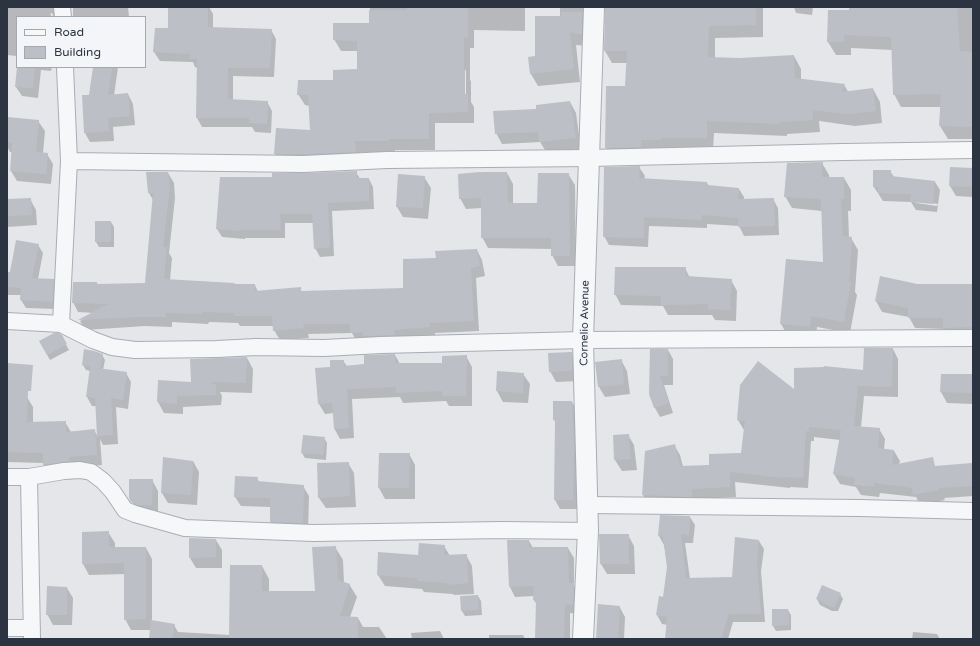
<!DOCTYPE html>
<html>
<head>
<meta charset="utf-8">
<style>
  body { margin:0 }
  #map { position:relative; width:980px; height:646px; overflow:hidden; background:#e4e6ea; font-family:"Varela Round",sans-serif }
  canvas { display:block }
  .frame { position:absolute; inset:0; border:8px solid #2d3441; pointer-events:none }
  .legend { position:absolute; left:16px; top:16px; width:130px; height:52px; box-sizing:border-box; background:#f3f5f8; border:1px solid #a4a8af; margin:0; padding:5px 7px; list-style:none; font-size:12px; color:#2d3441 }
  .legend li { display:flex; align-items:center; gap:8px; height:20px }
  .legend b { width:20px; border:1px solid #a4a8af }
</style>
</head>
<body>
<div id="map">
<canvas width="980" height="646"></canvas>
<div class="frame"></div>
<ul class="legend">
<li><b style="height:5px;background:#f6f7f9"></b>Road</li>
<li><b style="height:11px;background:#bcbfc6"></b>Building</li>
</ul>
</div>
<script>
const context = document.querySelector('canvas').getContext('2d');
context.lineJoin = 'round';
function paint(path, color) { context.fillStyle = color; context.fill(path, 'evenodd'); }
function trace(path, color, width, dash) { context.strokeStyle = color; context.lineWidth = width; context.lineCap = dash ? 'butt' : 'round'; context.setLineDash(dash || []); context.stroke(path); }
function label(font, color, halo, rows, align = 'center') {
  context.font = font + ' "Varela Round",sans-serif'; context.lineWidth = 3; context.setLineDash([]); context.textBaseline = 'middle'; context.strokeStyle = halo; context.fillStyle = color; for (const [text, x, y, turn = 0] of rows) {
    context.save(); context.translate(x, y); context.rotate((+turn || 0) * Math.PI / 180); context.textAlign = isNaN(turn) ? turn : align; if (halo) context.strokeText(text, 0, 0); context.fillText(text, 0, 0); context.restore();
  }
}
paint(new Path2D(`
  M7 7H67L58 17H54L52 13 50 14 52 17H17V56L7 55Z
  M68 7H128L129 17H73V8Z
  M169 7H209L213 14V28L271 30 276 39 274 77 233 76V100L267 102 272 111 271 133 255 132 252 127H202L197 118 198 68 195 67 193 62 160 61 154 52 169 30Z
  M370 7H525V31L474 30V48H470V80L471 81V102L474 107V123H435V150H395V152H361V163L281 165 275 154 311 131 310 106 305 105 298 94 334 81 358 70V51H341L334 39 369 24ZM464 69 466 71V99H464Z
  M560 7H763V37L715 38V58L740 59 794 56 801 69V80L844 85 849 93 873 89 880 102 882 123 855 126 819 121 820 132 787 134V136L714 133 713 150 613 160 606 148 626 87 627 63H612L605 51 606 9 602 8 588 46 576 45 580 82 538 86 531 74 529 58 536 57 560 17Z
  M794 7H813L812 15 796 13Z
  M850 7H973V139H948L940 126 941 107H901L894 94 893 50 851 48V55H836L828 42 850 11Z
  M18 67H52L51 71 41 70 38 98 22 96 16 87Z
  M94 67H118L114 96 128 94 133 104 135 125 113 127 114 141 90 142 85 133Z
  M570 102 576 113 581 149 547 153 540 142 502 144 496 133 538 110Z
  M7 118 38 121 45 131 43 153 47 154 53 164 51 184 17 181 11 171 13 152H10L7 146Z
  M822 163 829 175V178H844L851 190V211H848L849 238H851L858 250 855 292 857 295 850 333 817 327 816 338 788 336 781 324 824 263 822 211 792 208 785 196Z
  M639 167 645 176 644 179 707 183 709 186 739 189 744 197V200L773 199 778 208 779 235 744 236 739 226 707 224V228L649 226 648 247 609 245 604 236Z
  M973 169V197L956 196 950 186Z
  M890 171 894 177 935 182 940 190 937 212 916 210 911 202 883 201 874 187ZM916 201 938 204 937 206 916 203Z
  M356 172 360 179H369L373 187 374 209 332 211 334 256 320 257 315 248 314 223H285V238H245V239L222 237 217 229 273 178Z
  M168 173 174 183 175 198 169 253 172 258 170 280 255 285 258 292 300 288 302 292 404 289 437 259 477 250 482 260 485 276 476 278 479 331 435 333V337L357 342 352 333 308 334 309 338 280 340 274 330V326H240L238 323 209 322 208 324 172 322V327L145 326 85 330 80 321 94 313 78 312 73 302 97 283 98 285 146 284 153 200 149 193Z
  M507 173 513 184V204H538L568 174 575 185 576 266H558L552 255V249L488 248 482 237V208L466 209 460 198Z
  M424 177 431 188 428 219 403 217 397 207Z
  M30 199 36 210 37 225 7 227V200Z
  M96 222H111L114 227V247H99L96 242Z
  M38 245 43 253 38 279 53 280 58 288 57 309 26 308 21 300 22 295H7V273H11Z
  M685 268 690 278 731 280 737 291 736 321 715 320 712 315H668L663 306 621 305 615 294Z
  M973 285V338H950L944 329 915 328 909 317 882 312 876 301Z
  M61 336 69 350 50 360 40 342Z
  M893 349 898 359V397L864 396 861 427 879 429 885 439 884 450 894 451 900 461 899 464 920 467 973 469V496L944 498 945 500 920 505 916 497 880 493 879 497 861 495 856 487 840 484 834 474 840 440 814 437V441H811L808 488 790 487V488L735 482 736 497 698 499 649 505 643 495 674 445 680 455 683 467 710 466 742 454 744 430 738 420 741 386 795 391 864 371Z
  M668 350 673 359V385H664L673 413 660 417 655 408 650 394Z
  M571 353 577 364 578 381 556 382 550 371Z
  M102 355 105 360 103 370 126 373 131 382 128 409 116 407 118 444 103 445 100 439 102 465 74 467 50 475 44 465V463L7 462V397H27L33 407V423L65 422 71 432 94 430 98 437 96 406H92L87 397 91 371 86 370 83 365Z
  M395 355 400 364 443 363 466 356 472 367V406H449L446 401 403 403 400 397 352 399 354 438 340 439 334 428V413L325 414 319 404 331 368 343 361 347 366 365 365Z
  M247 358 253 369 252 393 220 392 222 396 221 405 183 407V414L164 413 158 402 159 381 192 383Z
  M621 360 627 371 630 394 605 397 599 387Z
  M523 374 530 384 528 403 503 402 497 391Z
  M942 375H973V404L947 403 941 392Z
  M572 402 577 411 578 509H560L555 500 556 423 554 420Z
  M628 435 634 445 637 470 622 471 615 460Z
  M324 438 327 443 326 460 305 458 302 453Z
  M409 454 415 465V499H385L379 488Z
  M193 461 199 472 197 505 168 503 162 493Z
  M348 463 354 473 356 507 326 508 319 498Z
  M257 478 259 482 303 486 309 496 308 532 276 531 271 522V507L241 506 235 497Z
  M152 480 158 491V516L136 509 130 498Z
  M690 517 695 525 693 543H685L690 579 733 578 759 541 764 549 761 571 765 622H733L728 639H666L668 625 662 624 657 615 664 598 668 567 664 545 659 536Z
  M108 532 115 543V548H146L152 559V622L174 625 178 632 230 635 262 566 269 579V592H316L335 547 343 560 344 583 349 584 357 597 350 617 358 618 363 627H379L387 639H150L151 630H131L125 619V574L89 575 83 564V533Z
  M628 535 634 546 635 574H607L601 564Z
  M216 540 222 550V568H196L190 558Z
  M529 541 533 548H568L574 558V585L579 594 578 614 570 613V639H536L537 605 534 600V596L515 597 510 587Z
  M444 546 450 556 466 555 472 566 474 594 454 595 453 594 424 592 422 589 385 586 378 575 419 556Z
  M823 586 840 594 843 599 838 611H832L820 605 817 599Z
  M67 588 73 598 72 625H53L47 614Z
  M478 596 481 601 482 615 465 616 462 611Z
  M619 606 625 617 624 639H597Z
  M788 610 791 615V630L776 631 773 626Z
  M440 631 444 639H412L411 633Z
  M913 632 937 634 940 639H912Z
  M489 635H523L525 639H489Z`), '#0003');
paint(new Path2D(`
  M168 7H208V27L272 29 270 68H228V99L268 101 267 124 249 123V118H196L197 59H189L190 54 153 52 155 28H168Z
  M407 7H468V37H464V69H465V94H468V112L429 113V139H389V141H355L356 152 303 154H274L276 128 310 130 308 95H297L298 80H333V70L357 69V41L333 40V23H369V10H407Z
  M605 7H756V25L709 26 708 57 740 58 794 55 795 78 845 84 842 92 873 88 876 111 848 114 813 110V120L780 122V124L707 121V138H661V140H641V147L605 148 606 86H625L627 51H604Z
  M849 7H957L960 51 973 52V127L939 126 941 94 893 95 891 37 844 35V42H827L828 10H849Z
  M561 12H582V34L570 33 574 69 530 74 528 57 535 56V16H561Z
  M17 67H35L33 88 15 87Z
  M93 67H112L108 95 128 93 130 116 108 118 109 131 84 133 82 95H89Z
  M570 101 576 138 539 142 538 132 495 134 493 111 536 109V105Z
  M7 117 39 120 36 152 48 153 46 174 10 171 12 143 7 142Z
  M823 162 822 177H844V199H841L843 236 852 237 849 282H851L844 322 811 316 810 327 780 324 786 259 823 262 821 199 784 197 787 163Z
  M640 166 639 178 707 182V185L739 188 738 199 774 198 775 226 738 227V218L702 215V220L644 217V238L603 237 604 167Z
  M950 167 973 168V187L949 186Z
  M873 170H891V176L935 181 933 204 910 202 911 194 878 193V187H873Z
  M357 171V178H369V201L328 203 330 247 314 249 312 214H280L281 230H240V231L216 229 220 177H272V173H303Z
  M146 172H168L170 187 163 247H167L164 279 234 283V284H255V291L301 287V291L403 288V259L436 258 435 251 477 249 480 266 471 268 474 321 430 323V327L394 330 395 335 363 336V332L350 333V324H303L304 328 273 331 272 316H234V313L203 312V314L166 313V317H139L78 320 108 304 72 303 73 282H97V284L145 283 153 193H148Z
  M479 172H507L508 203H537L538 173H569L570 256H551V238H481V198L459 199 458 174Z
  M398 174 425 176 423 208 396 207Z
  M31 198 32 215 7 216V199Z
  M95 221H111V242H95Z
  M16 240 39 244 32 278 54 279 53 302 20 300 21 288 7 287V272H10Z
  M615 267H686V276L732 279 730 310 708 309V304L661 305V296L614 295Z
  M880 276 917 284H973V327L943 328V318H908V308L875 301Z
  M54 333H59L62 335 67 344 47 355 39 341Z
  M864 348H893L892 387 858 386 854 426 880 428 878 448 894 450 892 465 933 457 935 466 972 463 973 486 939 488V490L913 495 912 488 874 483V487L854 485 855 478 833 474 841 430 809 427V431H806L803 478 785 477V478L730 472V487L692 489V497L642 495 645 451 675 444 680 466 709 465V454L741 453 745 421 737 420 740 385 758 361 794 389V368L824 367V366L863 370Z
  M84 349 94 351 103 354 100 369 82 365Z
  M650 349H668V376H660L669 403 654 408 649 394Z
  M572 352V371L549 372 548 353Z
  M395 354V363H442V356L467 355 466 396H442V391L396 393V387L347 389 349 428 334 429 332 403 318 404 315 368 330 367V360H344V366L364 364V355Z
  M247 357 246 383 212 382V384H216V395L177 396V404L157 402 158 380 191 382 190 359Z
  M622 359 624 384 598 387 595 362Z
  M7 363 33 365 31 391H28L27 422 66 421V432L95 429 97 455 69 457V461L43 465V453L7 452Z
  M90 367 127 372 123 400 111 398 113 435 97 436 95 398 86 397Z
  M497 371 524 373 523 393 496 391Z
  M941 374H973V393L940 392Z
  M553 401H572L574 449 573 500H554L555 420H553Z
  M629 434 631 459 614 460 613 435Z
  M303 435 325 437 323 455 301 453Z
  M379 453H410L409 488H378Z
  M163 457 193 461 191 495 161 493Z
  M349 462 350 496 318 498 317 463Z
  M235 476 258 477 257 481 304 485 303 523 270 522V498L234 497Z
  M129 479H153L152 505H138L131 502 129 498Z
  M660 515 690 516 689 535 681 534 686 578 732 577 735 537 759 540 757 562 761 614H729L721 639H665L667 617 656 615 659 596 663 597 667 567 663 537 658 536Z
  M109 531V547H146V619L124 620V563L82 564V532Z
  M599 534H629V564H600Z
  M189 538 216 539V557L189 558Z
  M507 540H529V547H568L569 583H574L573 605 565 604 564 639H535L536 601 533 600 534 586 509 587Z
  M419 543 445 545 444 555 467 554 468 583 447 585V583L417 581V578L377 575 378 552 418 555Z
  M336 546 338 580 350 584 340 616 358 617V639H229L230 565H262V591H315L312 547Z
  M822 585 841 593 834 608 816 599Z
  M47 586 67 587V615H46Z
  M478 595 479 610 461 611 460 596Z
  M598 604 620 606 618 639H596Z
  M772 609H788L789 625 772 626Z
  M151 620 175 624 172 639H149Z`), '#bcbfc6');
const minor = new Path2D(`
  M62 7 63 17
  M69 161 303 164 387 160 589 158 843 152 973 150
  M7 321 61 324 93 340 112 347 135 350 217 349 256 347 324 348 381 345 583 340 973 338
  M61 324 69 161 65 67
  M7 477H29L64 471 80 470 91 472 103 481 113 492 125 510 135 514 185 528 313 533 502 530 588 531
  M29 477 32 639
  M588 505 860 508 973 511
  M7 628H32`);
const tertiary = new Path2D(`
  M583 639 588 531 583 340 594 7`);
trace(minor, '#a9adb4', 18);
trace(tertiary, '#a9adb4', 22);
trace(minor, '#f6f7f9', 16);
trace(tertiary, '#f6f7f9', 20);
label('11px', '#2d3441', '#f3f5f8', [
  ["Cornelio Avenue",585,323,-89]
]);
</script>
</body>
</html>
